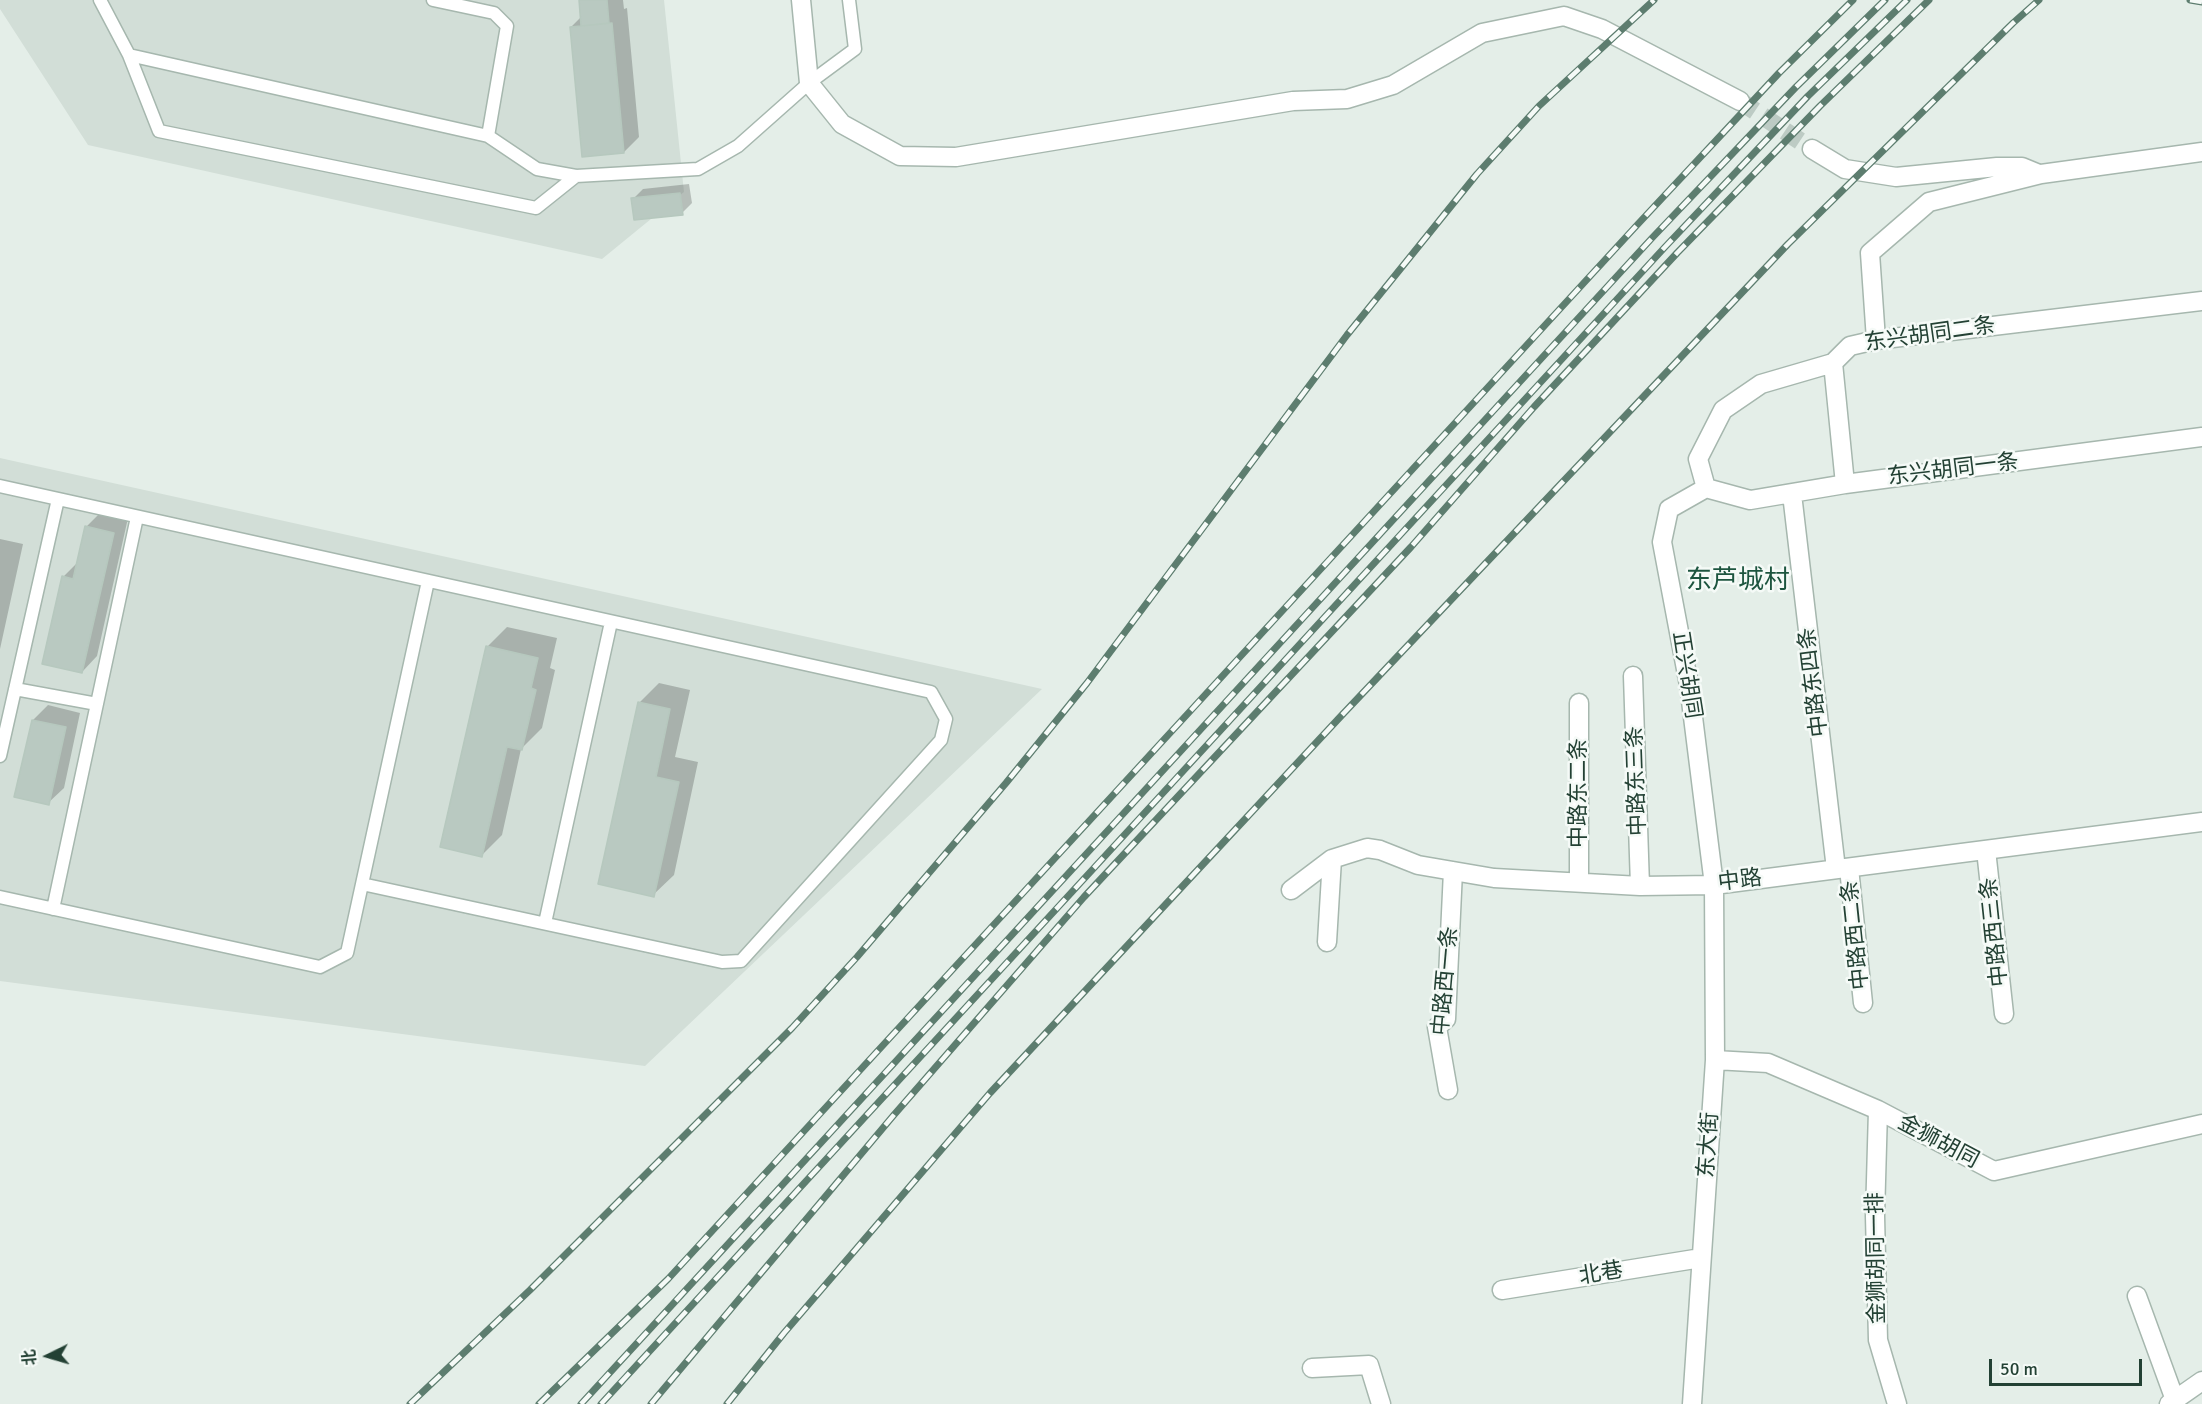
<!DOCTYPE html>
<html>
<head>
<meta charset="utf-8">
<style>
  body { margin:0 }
  #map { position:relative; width:2202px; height:1404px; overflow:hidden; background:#e4eee8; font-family:Signika,"Noto Sans SC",sans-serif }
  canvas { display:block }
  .north { position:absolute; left:18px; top:1326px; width:60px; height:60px; -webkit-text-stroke:4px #f5faf7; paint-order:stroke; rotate:265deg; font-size:16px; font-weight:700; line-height:24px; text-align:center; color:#234134 }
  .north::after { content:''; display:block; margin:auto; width:21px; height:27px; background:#234134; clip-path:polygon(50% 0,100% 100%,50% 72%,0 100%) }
  .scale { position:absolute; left:1989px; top:1359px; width:153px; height:27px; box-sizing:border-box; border:3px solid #234134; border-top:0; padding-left:8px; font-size:18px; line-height:21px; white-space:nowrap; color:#234134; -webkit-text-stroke:4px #f5faf7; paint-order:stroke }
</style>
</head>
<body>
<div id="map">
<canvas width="2202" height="1404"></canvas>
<div class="north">北</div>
<div class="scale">50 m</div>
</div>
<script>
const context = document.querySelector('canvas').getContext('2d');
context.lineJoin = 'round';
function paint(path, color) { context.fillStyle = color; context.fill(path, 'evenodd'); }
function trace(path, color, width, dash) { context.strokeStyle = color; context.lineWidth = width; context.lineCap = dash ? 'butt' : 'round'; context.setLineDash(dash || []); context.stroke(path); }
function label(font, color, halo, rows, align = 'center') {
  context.font = font + ' Signika,"Noto Sans SC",sans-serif'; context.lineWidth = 5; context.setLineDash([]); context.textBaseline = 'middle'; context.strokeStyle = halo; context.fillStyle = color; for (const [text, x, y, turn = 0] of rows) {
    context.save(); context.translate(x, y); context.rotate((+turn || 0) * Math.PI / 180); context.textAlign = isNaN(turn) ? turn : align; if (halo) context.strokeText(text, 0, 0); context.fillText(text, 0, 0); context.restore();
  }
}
paint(new Path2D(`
  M0 0H664L684 192 602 259 88 145 0 9Z
  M0 458 1042 689 645 1066 0 981Z`), '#d2ded7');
paint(new Path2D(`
  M580 0H623L624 9 627 8 639 137 624 152 571 27 582 16Z
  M689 184 692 203 682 213 633 199 643 189Z
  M101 512 128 518 97 656 82 672 63 577 78 562 86 527Z
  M0 539 23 544 0 649Z
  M507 627 557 638 550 668 555 670 542 728 521 749 502 835 482 855 487 647Z
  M659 683 690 690 675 757 698 762 674 875 653 895 639 703Z
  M48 705 80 713 64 788 48 803 33 720Z`), '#0003');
const building = new Path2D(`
  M579 0H607L609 23 581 26Z
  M612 23 624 153 582 157 570 27Z
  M680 193 683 215 634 220 631 198Z
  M85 526 114 533 82 673 42 664 62 576 73 579Z
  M486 646 538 658 531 688 536 690 522 750 507 747 482 857 440 847Z
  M638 702 670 709 656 777 679 782 654 897 598 884Z
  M32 720 66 727 49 805 14 797Z`);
paint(building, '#b9c9c1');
trace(building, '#b6c8be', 1.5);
trace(new Path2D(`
  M1740 101 1812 149`), '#bdcbc4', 18, [18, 9]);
const lane = new Path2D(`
  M100 0 129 55
  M433 0 494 13 507 26 488 136
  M576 176 537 169 488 136 129 55 159 131 536 208 576 176 698 169 738 146 809 83 855 49 849 0
  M0 486 931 692 946 719 941 740 741 961 722 962 362 884
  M15 689 97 704
  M0 756 58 499
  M0 897 320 967 347 953 428 581
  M53 909 137 517
  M545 923 611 622`);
const street = new Path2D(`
  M801 0 809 83 842 124 900 156 956 157 1293 101 1347 99 1393 85 1482 33 1564 16 1602 29 1740 101
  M1812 149 1845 169 1896 177 1997 167H2022L2039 174
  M1876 340 1870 253 1929 202 2041 174 2202 152
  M1833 363 1845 484
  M1706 488 1698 459 1723 410 1761 384 1833 363 1850 346 1876 340 2202 301
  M1706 488 1750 500 1845 484 2202 437
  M1792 494 1836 869
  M1633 676 1640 886
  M1579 703V882
  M1986 850 2004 1014
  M1849 868 1863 1003
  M1291 890 1332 859 1367 848 1380 850 1418 865 1494 878 1640 886 1714 885 2202 822
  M1327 942 1332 859
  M1715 1060 1768 1063 1878 1110 1994 1171 2202 1124
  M1448 1090 1437 1027 1446 1019 1453 871
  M1878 1110 1875 1216 1878 1340 1897 1404
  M1502 1290 1701 1258
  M2137 1296 2175 1400
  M1312 1368 1369 1365 1381 1404
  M1692 1404 1715 1060 1714 885 1689 685 1662 542 1669 509 1706 488
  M2169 1404 2202 1381`);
trace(lane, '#a6b7ae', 15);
trace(street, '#a6b7ae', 21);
trace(lane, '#fff', 12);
trace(street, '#fff', 18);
const rail = new Path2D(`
  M2190 0 2202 2
  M410 1404 530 1290 792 1028 857 957 1006 783 1087 683 1347 335 1477 174 1539 106 1654 0
  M539 1404 668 1279 1638 224 1779 73 1853 0
  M581 1404 1652 238 1796 87 1885 0
  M601 1404 1665 247 1808 96 1907 0
  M651 1404 893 1116 1084 897 1411 547 1534 407 1677 253 1820 106 1929 0
  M727 1404 784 1333 990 1093 1342 715 1788 244 2013 23 2039 0`);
trace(rail, '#5d7d6f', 7);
trace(rail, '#f5faf7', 4.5, [14]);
label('22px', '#234134', '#f5faf7', [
  ["东兴胡同二条",1930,335,-8],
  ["东兴胡同一条",1953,470,-7],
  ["正兴胡同",1686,675,81],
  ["中路东四条",1814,682,-97],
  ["中路东三条",1637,781,-92],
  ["中路东二条",1579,793,-90],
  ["中路",1740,881,-7],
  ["中路西三条",1995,932,-96],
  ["中路西二条",1856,935,-96],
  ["中路西一条",1446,981,-85],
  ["金狮胡同",1938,1142,28],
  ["东大街",1709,1145,-86],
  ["金狮胡同一排",1877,1258,-91],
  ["北巷",1601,1274,-9]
]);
label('26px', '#1d553f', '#f5faf7', [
  ["东芦城村",1738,581]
]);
</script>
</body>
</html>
